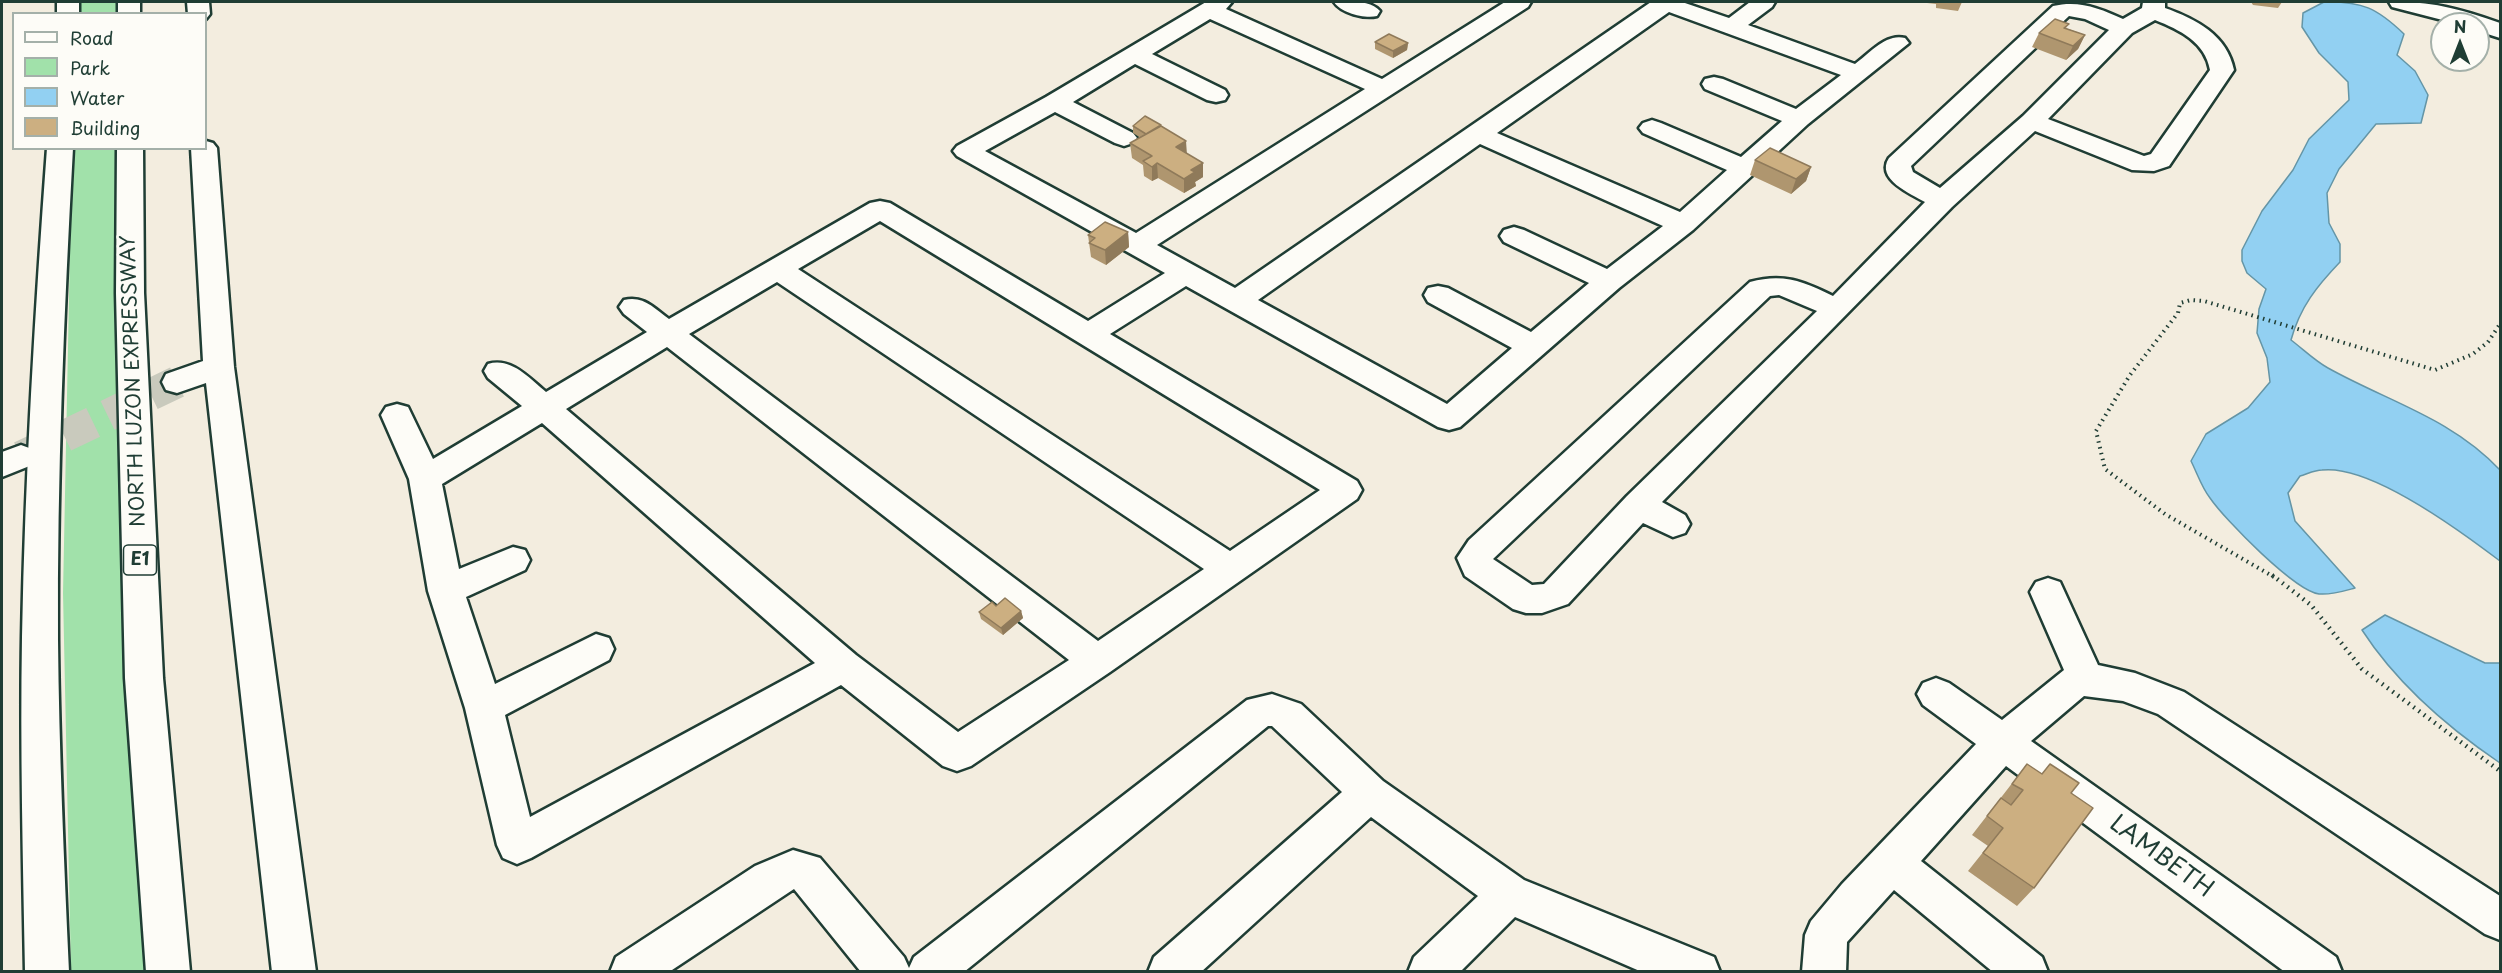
<!DOCTYPE html>
<html>
<head>
<meta charset="utf-8">
<style>
  body { margin:0 }
  #map { position:relative; width:2502px; height:973px; overflow:hidden; background:#f3eddf; font-family:"Playpen Sans",sans-serif }
  canvas { display:block }
  .frame { position:absolute; inset:0; border:3px solid #1f3d34; pointer-events:none }
  .legend { position:absolute; left:12px; top:12px; width:195px; height:138px; box-sizing:border-box; background:#fdfcf7; border:2px solid #a4b0a9; margin:0; padding:8px 10px; list-style:none; font-size:18px; color:#1f3d34 }
  .legend li { display:flex; align-items:center; gap:12px; height:30px }
  .legend b { width:30px; border:2px solid #a4b0a9 }
  .north { position:absolute; left:2430px; top:12px; width:60px; height:60px; box-sizing:border-box; background:#fdfcf7; border:2px solid #a4b0a9; border-radius:50%; rotate:0deg; font-size:16px; font-weight:700; line-height:24px; text-align:center; color:#1f3d34 }
  .north::after { content:''; display:block; margin:auto; width:21px; height:27px; background:#1f3d34; clip-path:polygon(50% 0,100% 100%,50% 72%,0 100%) }
</style>
</head>
<body>
<div id="map">
<canvas width="2502" height="973"></canvas>
<div class="frame"></div>
<ul class="legend">
<li><b style="height:8px;background:#fdfcf7"></b>Road</li>
<li><b style="height:16px;background:#a1e1aa"></b>Park</li>
<li><b style="height:16px;background:#92d0f2"></b>Water</li>
<li><b style="height:16px;background:#ccaf81"></b>Building</li>
</ul>
<div class="north">N</div>
</div>
<script>
const context = document.querySelector('canvas').getContext('2d');
context.lineJoin = 'round';
function paint(path, color) { context.fillStyle = color; context.fill(path, 'evenodd'); }
function trace(path, color, width, dash) { context.strokeStyle = color; context.lineWidth = width; context.lineCap = dash ? 'butt' : 'round'; context.setLineDash(dash || []); context.stroke(path); }
function label(font, color, halo, rows, align = 'center') {
  context.font = font + ' "Playpen Sans",sans-serif'; context.lineWidth = 5; context.setLineDash([]); context.textBaseline = 'middle'; context.strokeStyle = halo; context.fillStyle = color; for (const [text, x, y, turn = 0] of rows) {
    context.save(); context.translate(x, y); context.rotate((+turn || 0) * Math.PI / 180); context.textAlign = isNaN(turn) ? turn : align; if (halo) context.strokeText(text, 0, 0); context.fillText(text, 0, 0); context.restore();
  }
}
paint(new Path2D(`
  M78 2H116V13L77 14Z
  M72 149H116C116 423 131 697 145 971L71 972 63 593Z`), '#a1e1aa');
const water = new Path2D(`
  M2324 2C2362 1 2377 8 2404 34L2397 55 2415 71 2428 95 2421 123 2376 124 2339 169 2327 193 2329 223 2340 244V262C2317 286 2300 307 2291 340 2303 349 2315 361 2328 368 2389 402 2451 418 2500 470V561C2462 532 2371 464 2322 470 2315 470 2307 474 2300 476L2288 493 2295 521 2355 588C2344 591 2332 595 2319 594 2295 591 2225 520 2210 498 2202 488 2197 473 2191 461L2206 434 2248 408 2270 382 2267 358 2257 333 2259 309 2266 289 2247 273 2242 261V250L2262 211 2293 170 2309 139 2349 100 2348 82 2319 53 2302 27 2303 13Z
  M2385 615 2485 663H2500V763C2447 727 2397 684 2362 630Z`);
paint(water, '#92d0f2');
trace(water, '#6495a6', 1.5);
trace(new Path2D(`
  M21 457 177 382`), '#c9cabd', 32, [32, 16]);
const minor = new Path2D(`
  M187 2H209L210 14 206 19V14H188Z
  M1206 2H1232L1226 9 1382 79 1505 2H1531L1528 7 1157 245 1235 288 1651 2H1682L1729 18 1750 2H1775L1772 7 1748 25 1855 64C1870 53 1886 33 1905 38L1909 43 1808 124 1693 230 1619 288 1460 427 1449 430 1438 427 1186 286 1110 334 1357 481 1362 490 1357 499 1110 672 971 766 957 771 943 766 841 685 531 858 517 864 503 858 497 845 465 708 428 591 409 479 381 415 386 407 397 404 408 407 433 459 522 406 488 378 484 371 488 364C511 357 529 378 546 392L647 332 624 314 619 307 624 300C643 295 654 308 669 319L870 203 880 201 890 203 1088 321 1165 273 957 156 953 151 957 146 1046 97ZM1669 12 1841 75 1796 109 1723 79 1714 77 1705 79 1702 84 1705 89 1782 121 1741 157 1661 123 1652 120 1643 123 1639 128 1643 133 1727 170 1680 212 1497 133ZM1210 19 1365 89 1136 233 985 151 1055 112 1115 143 1124 146 1133 143 1137 138 1133 133 1073 102 1135 64 1207 100 1216 102 1225 100 1228 95 1225 90 1152 54ZM1480 144 1663 226 1607 269 1524 230 1514 227 1504 230 1500 236 1504 242 1589 283 1531 332 1448 288 1438 286 1428 288 1424 295 1428 302 1512 348 1447 404 1258 300ZM880 221 1320 490 1230 551 798 269ZM777 282 1204 569 1098 641 689 334ZM667 347 1069 660 958 732 856 655 566 409ZM542 423 815 663 530 817 505 715 609 660 614 649 609 638 596 634 495 684 466 597 525 570 530 560 525 550 513 547 459 569 442 484Z
  M1334 2C1348 1 1371 0 1380 11L1377 16C1365 19 1341 13 1334 2Z
  M2143 2H2165V8C2196 19 2227 35 2234 70L2169 166 2154 171 2132 170 2035 131 1952 207 1662 502 1685 515 1690 524 1685 533 1673 537 1643 523 1568 604 1542 613H1526L1513 609 1465 576 1457 558 1469 540 1750 282C1783 273 1803 281 1833 296L1925 202C1911 194 1875 179 1889 158L2053 6C2079 0 2099 8 2123 19L2142 8ZM2069 16 2085 19 2109 30 2023 116 1940 188 1913 172 1911 166ZM2155 20C2180 30 2205 42 2210 70L2151 154 2144 156 2048 119 2132 33ZM1779 295 1817 311 1627 496 1544 584 1532 585 1493 559 1770 296Z
  M2389 2C2428 0 2464 10 2500 23V38L2478 31V24H2458L2392 7Z
  M206 141 213 143 217 148 234 367 316 972H272L206 383 177 393 166 390 162 382 166 374 203 361 191 148H206Z
  M21 445 32 449 37 457 32 465 2 477V452Z
  M2048 578 2060 582 2098 665 2135 673 2184 692 2500 896V940L2485 934 2158 714 2123 701 2084 696 2031 741 2336 957 2342 972H2285L2006 766 1921 861 2042 957 2048 972H1993L1894 890 1847 942 1846 972H1802L1805 935 1811 921 1842 884 1976 744 1923 705 1917 694 1923 683 1936 678 1949 683 2002 720 2064 670 2030 592 2036 582Z
  M1272 694 1301 704 1383 781 1524 880 1714 957 1720 972H1642L1515 917 1460 972H1408L1414 957 1478 896 1371 817 1201 972H1148L1154 957 1342 792 1272 726H1268L964 972H861L794 889 669 972H610L616 957 755 866 793 850 820 858 904 957 909 968 914 957 1247 700Z`);
const highway = new Path2D(`
  M57 2H79V14H57Z
  M118 2H140V14H118Z
  M47 148H73C64 312 57 476 58 640 59 750 64 861 69 972H25C23 860 20 748 22 637 25 474 35 311 47 148Z
  M117 148H143L144 293 163 678 190 972H146L125 678 116 293Z`);
trace(minor, '#1f3d34', 5);
trace(highway, '#1f3d34', 5);
trace(new Path2D(`
  M2274 577 2165 514 2105 469 2096 431 2130 375 2178 313 2180 303 2191 300 2204 301 2435 370 2473 354 2488 342 2500 324`), '#1f3d34', 4, [1.5, 4.5]);
trace(new Path2D(`
  M2272 575 2311 605 2362 669 2500 771`), '#1f3d34', 4.5, [1.5, 5]);
paint(minor, '#fdfcf7');
paint(highway, '#fdfcf7');
paint(new Path2D(`
  M1927 2H1962L1958 11 1936 8V4L1927 3Z
  M2251 2H2282L2278 8 2253 5Z
  M2069 24 2066 28 2085 35 2078 49 2066 60 2032 47 2039 33Z
  M1375 42 1408 43 1407 50 1393 58 1375 49Z
  M1133 126 1161 127 1187 154 1203 177 1195 182 1196 186 1184 193 1158 178 1152 181 1144 176 1143 165 1132 158 1130 143 1141 138 1133 133Z
  M1755 160 1811 167 1806 181 1791 194 1750 175Z
  M1128 232 1129 247 1106 265 1091 257 1088 235Z
  M996 606 1021 611 1023 618 1003 635 981 619 979 612Z
  M2027 764 2071 793 2034 888 2017 906 1968 871 1988 846 1972 835Z`), '#af966f');
paint(new Path2D(`
  M2085 35 2078 49 2066 60 2073 46Z
  M1408 43 1407 50 1393 58V51Z
  M1186 141 1187 155 1176 147Z
  M1157 163 1158 178 1152 181V167Z
  M1203 163V177L1195 182 1196 186 1184 193V179L1191 170Z
  M1811 167 1806 181 1791 194 1796 179Z
  M1128 232 1129 247 1106 265 1105 250Z
  M1021 611 1023 618 1003 635 1001 628Z`), '#8f7a5a');
const building = new Path2D(`
  M2055 19 2069 24 2064 28 2085 35 2073 46 2039 33Z
  M1389 34 1408 43 1393 51 1375 42Z
  M1145 116 1161 125 1146 134 1133 126Z
  M1161 126 1186 141 1176 147 1203 163 1191 170 1195 172 1184 179 1157 163 1152 167 1143 161 1152 156 1130 143Z
  M1770 148 1811 167 1796 179 1755 160Z
  M1105 222 1128 232 1105 250 1089 243 1095 238 1088 235Z
  M1005 598 1021 611 1001 628 979 612 992 602 996 606Z
  M2027 764 2042 774 2050 764 2079 783 2071 793 2093 808 2034 888 1983 853 2003 828 1987 816 2001 798 2011 805 2023 790 2012 784Z`);
paint(building, '#ccaf81');
trace(building, '#8f7a5a', 1.5);
for (const [x, y, w] of [
  [140,560,33]
]) { const box = new Path2D(); box.roundRect(x - w / 2, y - 15, w, 30, 4.5); context.fillStyle = '#fdfcf7'; context.fill(box); trace(box, '#1f3d34', 1.5); }
label('bold 18px', '#1f3d34', null, [
  ["E1",140,560]
]);
label('20px', '#1f3d34', '#fdfcf7', [
  ["NORTH LUZON EXPRESSWAY",134,381,-92]
]);
label('24px', '#1f3d34', '#fdfcf7', [
  ["LAMBETH",2161,857,36]
]);
</script>
</body>
</html>
